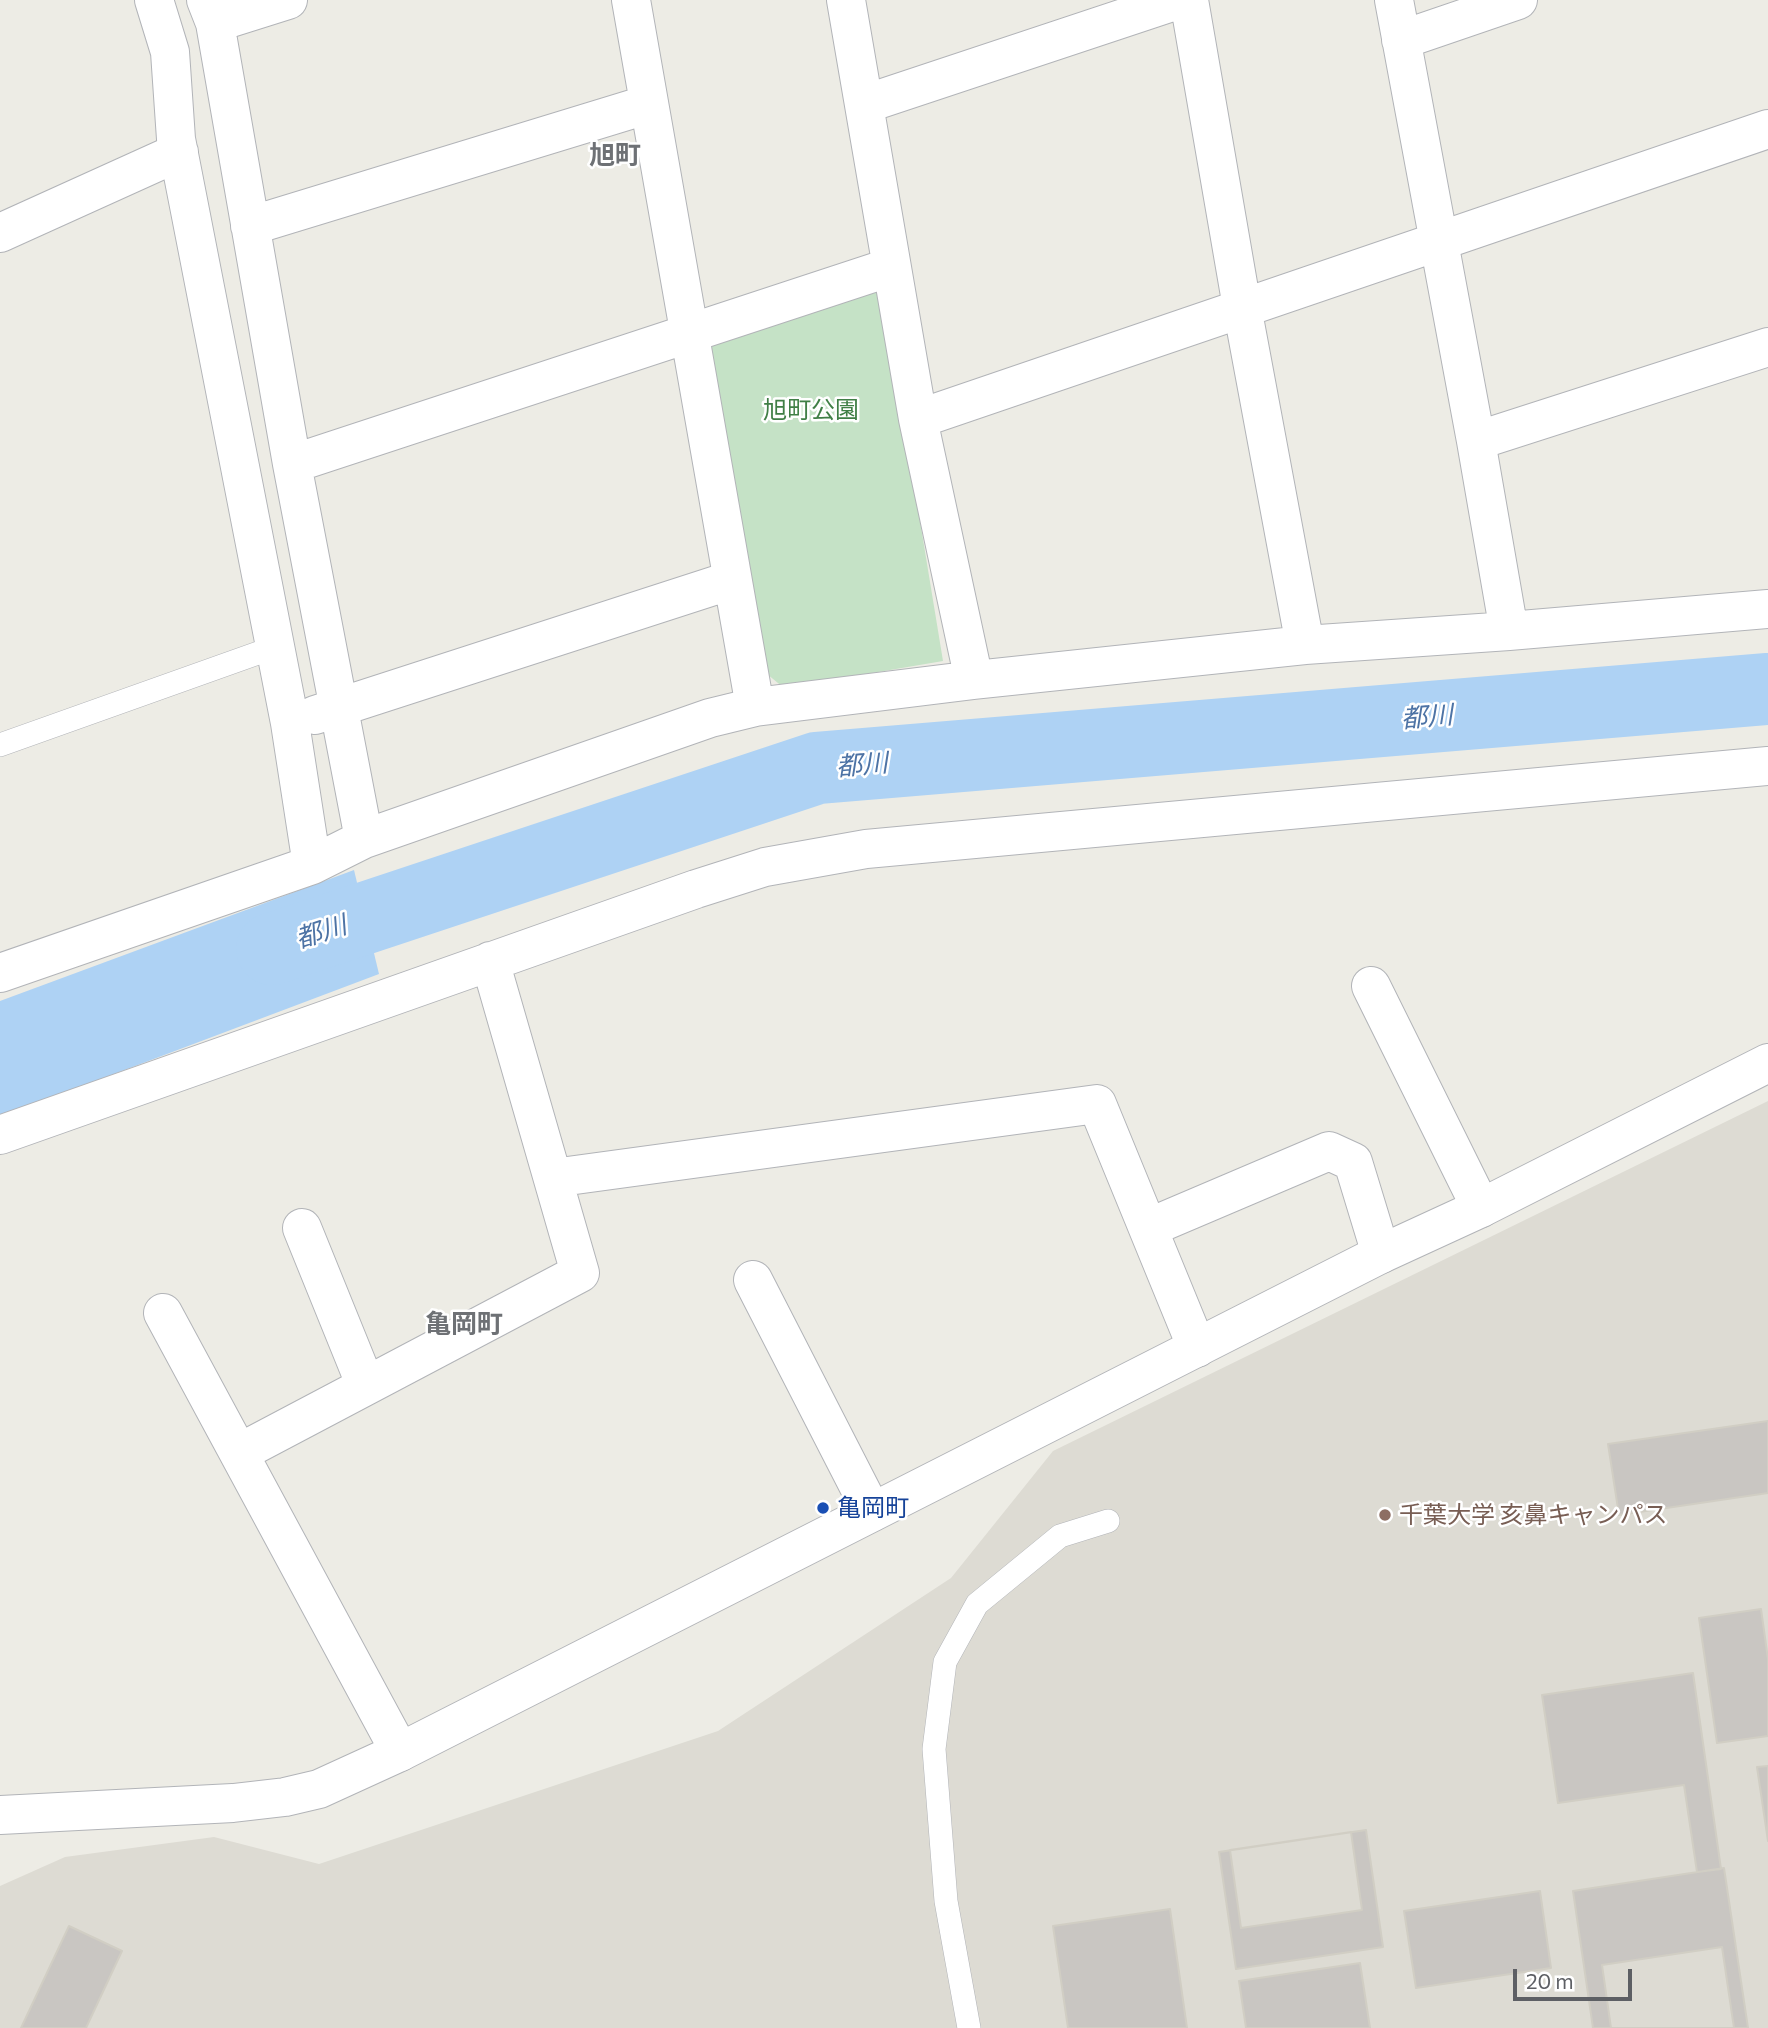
<!DOCTYPE html>
<html>
<head>
<meta charset="utf-8">
<style>
  body { margin:0 }
  #map { position:relative; width:1768px; height:2028px; overflow:hidden; background:#edece5; font-family:Commissioner,sans-serif }
  canvas { display:block }
  .scale { position:absolute; left:1513px; top:1969px; width:119px; height:32px; box-sizing:border-box; border:4px solid #5d5f64; border-top:0; padding-left:9px; font-size:21px; line-height:24px; white-space:nowrap; color:#5d5f64; -webkit-text-stroke:5px #fff; paint-order:stroke }
</style>
</head>
<body>
<div id="map">
<canvas width="1768" height="2028"></canvas>
<div class="scale">20 m</div>
</div>
<script>
const context = document.querySelector('canvas').getContext('2d');
context.lineJoin = 'round';
function paint(path, color) { context.fillStyle = color; context.fill(path, 'evenodd'); }
function trace(path, color, width, dash) { context.strokeStyle = color; context.lineWidth = width; context.lineCap = dash ? 'butt' : 'round'; context.setLineDash(dash || []); context.stroke(path); }
function label(font, color, halo, rows, align = 'center') {
  context.font = font + ' Commissioner,"Noto Sans JP",sans-serif'; context.lineWidth = 5; context.setLineDash([]); context.textBaseline = 'middle'; context.strokeStyle = halo; context.fillStyle = color; for (const [text, x, y, turn = 0] of rows) {
    context.save(); context.translate(x, y); context.rotate((+turn || 0) * Math.PI / 180); context.textAlign = isNaN(turn) ? turn : align; if (halo) context.strokeText(text, 0, 0); context.fillText(text, 0, 0); context.restore();
  }
}
paint(new Path2D(`
  M1768 1101V2028H0V1886L65 1857 214 1837 319 1864 718 1731 951 1578 1053 1451Z`), '#dddbd3');
paint(new Path2D(`
  M882 290 943 661 784 688 767 674 707 341Z`), '#c5e2c6');
paint(new Path2D(`
  M354 870 379 974 0 1117V1001Z`), '#aed2f4');
trace(new Path2D(`
  M272 949 817 768 1768 689`), '#aed2f4', 72);
const building = new Path2D(`
  M1768 1421V1493L1619 1515 1608 1444Z
  M1761 1609 1768 1659V1736L1717 1743 1699 1618Z
  M1693 1673 1721 1869 1697 1872 1684 1785 1558 1803 1542 1695Z
  M1768 1766V1841L1757 1767Z
  M1366 1830 1383 1947 1236 1969 1219 1852Z
  M1351 1832 1362 1910 1241 1928 1230 1850Z
  M1724 1868 1748 2028H1593L1573 1891Z
  M1540 1891 1551 1968 1416 1988 1404 1911Z
  M1170 1909 1187 2028H1068L1053 1926Z
  M69 1926 122 1951 86 2028H21Z
  M1722 1947 1734 2028H1611L1602 1965Z
  M1360 1963 1370 2028H1246L1239 1981Z`);
paint(building, '#c9c6c2');
trace(building, '#d1cec4', 2);
const service = new Path2D(`
  M0 745 275 647
  M969 2028 946 1901 934 1749 945 1662 977 1604 1060 1536 1108 1521`);
const minor = new Path2D(`
  M154 0 170 52 176 139 290 723 312 865
  M206 0 215 23 292 464 364 839
  M631 0 755 707
  M846 0 918 419 974 680
  M1189 0 1242 307 1305 645
  M1394 0 1476 441 1509 631
  M215 23 288 0
  M1401 40 1518 0
  M865 104 1178 0
  M250 226 649 104
  M0 233 179 152
  M918 419C1201 321 1485 227 1768 129
  M1476 441 1768 347
  M292 464 891 267
  M315 715 732 580
  M0 973 312 865 364 839 710 718 755 707 974 680 1305 645 1509 631 1768 609
  M1371 986 1481 1208
  M0 1135 696 889 765 867 866 849 1768 766
  M553 1178 1097 1104 1197 1348
  M302 1228 366 1386
  M1148 1228 1329 1151 1353 1162 1381 1254
  M753 1280 872 1512
  M163 1313 400 1752
  M239 1453 580 1273 490 961`);
const tertiary = new Path2D(`
  M0 1815 233 1803 285 1797 319 1789 400 1752 1381 1254 1481 1208 1768 1063`);
trace(service, '#b2b4b8', 24);
trace(minor, '#b2b4b8', 40);
trace(tertiary, '#b2b4b8', 40);
trace(service, '#fff', 23);
trace(minor, '#fff', 38);
trace(tertiary, '#fff', 38);
for (const [x, y, r, color] of [
  [823,1508,7,"#1a4fb4"],
  [1385,1515,7,"#8d6e63"]
]) { const dot = new Path2D(); dot.arc(x, y, r, 0, 2 * Math.PI); context.fillStyle = color; context.fill(dot); trace(dot, '#fff', 2.5); }
label('24px', '#407f46', '#fff', [
  ["旭町公園",811,410]
]);
label('24px', '#164399', '#fff', [
  ["亀岡町",837,1508]
], 'left');
label('24px', '#785e54', '#fff', [
  ["千葉大学 亥鼻キャンパス",1399,1515]
], 'left');
label('bold 26px', '#6e7175', '#fff', [
  ["旭町",615,155],
  ["亀岡町",464,1324]
]);
label('italic 26px', '#4d73a5', '#fff', [
  ["都川",1427,717,-5],
  ["都川",862,765,-5],
  ["都川",321,932,-18]
]);
</script>
</body>
</html>
